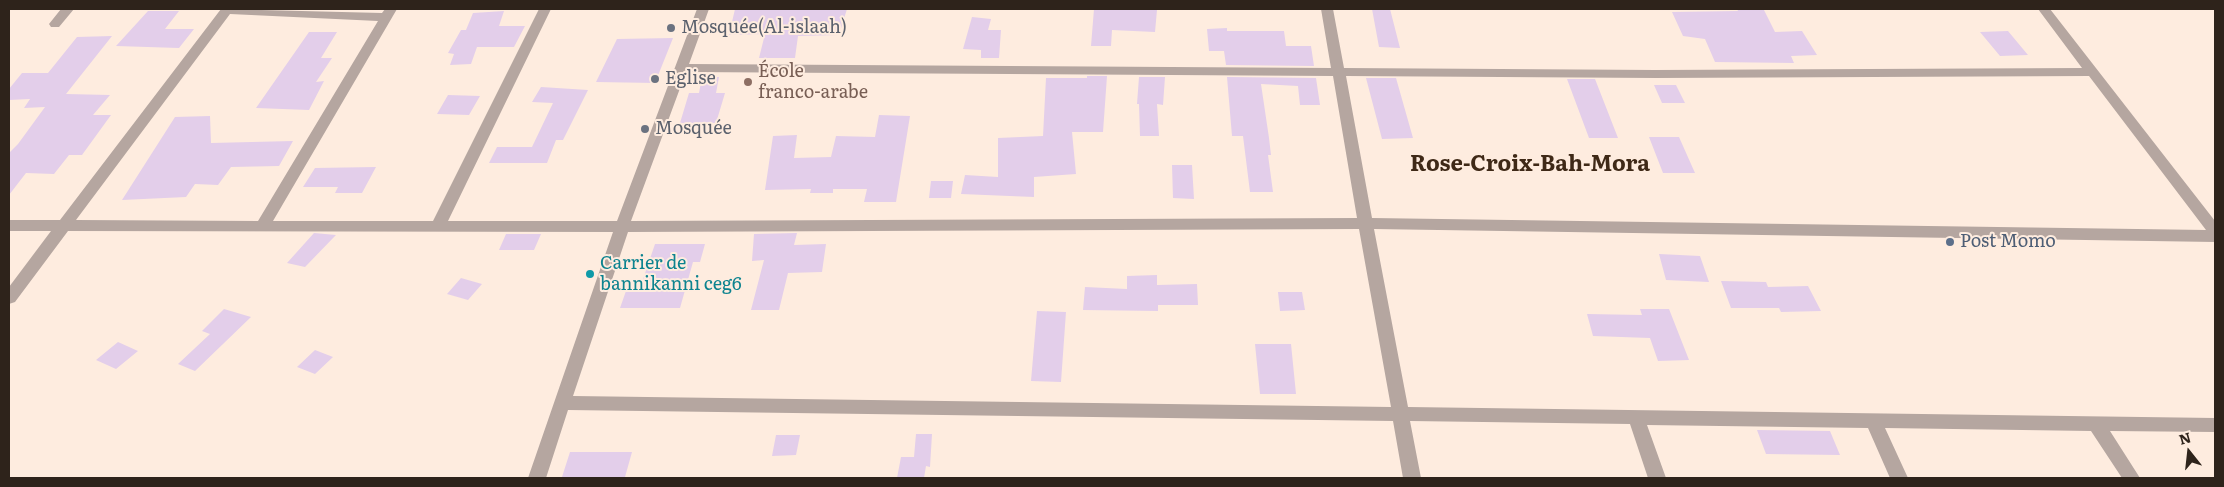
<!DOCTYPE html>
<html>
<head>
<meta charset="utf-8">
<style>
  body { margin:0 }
  #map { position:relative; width:2224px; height:487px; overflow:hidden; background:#feecdf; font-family:Literata,serif }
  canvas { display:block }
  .frame { position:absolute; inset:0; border:10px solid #2e231b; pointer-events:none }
  .north { position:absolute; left:2164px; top:427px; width:50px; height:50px; -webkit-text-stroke:4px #feecdf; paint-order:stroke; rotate:344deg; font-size:14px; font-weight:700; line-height:20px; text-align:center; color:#2e231b }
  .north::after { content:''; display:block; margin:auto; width:18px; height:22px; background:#2e231b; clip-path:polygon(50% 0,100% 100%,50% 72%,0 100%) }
</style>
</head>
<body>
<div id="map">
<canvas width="2224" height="487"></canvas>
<div class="frame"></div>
<div class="north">N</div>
</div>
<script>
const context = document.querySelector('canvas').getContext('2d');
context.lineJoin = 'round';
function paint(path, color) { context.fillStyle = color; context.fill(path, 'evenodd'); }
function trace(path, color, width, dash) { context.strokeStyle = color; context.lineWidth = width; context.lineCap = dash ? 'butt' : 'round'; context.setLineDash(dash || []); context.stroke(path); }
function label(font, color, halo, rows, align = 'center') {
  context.font = font + ' Literata,serif'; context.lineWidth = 4; context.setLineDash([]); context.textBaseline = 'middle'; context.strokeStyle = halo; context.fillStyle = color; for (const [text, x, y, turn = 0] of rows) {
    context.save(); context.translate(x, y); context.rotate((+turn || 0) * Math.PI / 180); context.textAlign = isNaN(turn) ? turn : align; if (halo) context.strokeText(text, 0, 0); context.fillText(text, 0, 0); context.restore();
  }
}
paint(new Path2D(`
  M735 9H847L839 35 798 36 795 58H759L765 34 729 35Z
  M1094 9 1157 10 1155 32 1112 30 1111 46H1091Z
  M1372 9H1390L1400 48 1379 47Z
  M1737 9 1764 10 1775 32 1802 31 1817 55 1791 56 1794 63 1715 62 1705 39 1683 36 1672 12 1738 11Z
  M148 11H179L165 29H194L179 48 116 46Z
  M504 11 499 26H525L514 47H477L471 64 450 65 454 54 448 53 461 30H466L473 13Z
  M972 17 991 19 988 30H1001L999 58H981V50L963 49Z
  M1227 28V31H1284L1286 46H1311L1314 66 1226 65 1224 51H1209L1207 29Z
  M2008 31 2028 55 2000 56 1980 32Z
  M309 32H337L321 58H332L316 82 324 81 309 110 256 108Z
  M112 36 66 94 110 95 93 115H111L82 155H69L54 174 26 173 9 195V153L18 144 45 107 24 108 30 99 9 100V89L22 73H48L77 37Z
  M673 38 655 83 596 82 617 39Z
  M1087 76H1107L1103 132H1072L1076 174 1034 177V197L961 194 965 175 998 177V138L1043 136 1046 78H1087Z
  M702 77H719L716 93H725L716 123H680L689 93H699Z
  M1139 77H1165L1163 105 1157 104 1159 136H1140L1139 104H1137Z
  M1227 77 1316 78 1320 105H1300L1298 86 1261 84 1269 138 1271 155H1268L1273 192H1250L1243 136H1232Z
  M1366 78H1396L1413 138 1382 139Z
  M1567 79H1595L1618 138H1589Z
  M1654 85H1676L1685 103H1662Z
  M541 87 588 90 563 140H556L547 163H489L497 147H532L553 103 532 102Z
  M448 95 480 96 469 115 437 114Z
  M879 115 910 116 896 202H864L867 189H833V193H810L811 189 765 190 773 136 797 135 794 158 831 157 836 136 875 137Z
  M210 116 211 143 293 141 279 166 231 167 218 185 195 184 186 197 122 200 175 117Z
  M1649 137H1679L1695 173H1663Z
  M1172 165H1192L1194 199 1173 198Z
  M376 167 362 193H335L338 187H303L315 168Z
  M931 181H953L951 198H929Z
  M314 233 336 235 305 267 287 263Z
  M797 233 794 245 826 244 822 272 788 273 779 310H751L764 260 752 261 754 234Z
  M506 234H541L534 250H499Z
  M655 244H705L700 262H693L680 308H620L626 291H639Z
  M1659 254 1700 256 1709 282 1666 280Z
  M1157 275V285L1197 284 1198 305H1158V311L1083 310 1085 287 1127 289V276Z
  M461 278 482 284 468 300 447 294Z
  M1721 281 1766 282 1768 287 1808 286 1821 311 1781 312 1779 308H1731Z
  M1278 292H1302L1305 310 1280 311Z
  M224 309 251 317 195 371 178 364 210 334 202 331Z
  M1640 309H1669L1689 360 1658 361 1650 338 1593 336 1587 314 1642 315Z
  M1037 311 1066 312 1061 382 1031 381Z
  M118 342 138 351 116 369 96 360Z
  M1255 344H1291L1296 394H1260Z
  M315 350 333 357 315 374 297 367Z
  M1757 430 1830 431 1840 455 1766 454Z
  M916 434H932L930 467 926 466 924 478H897L901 457H914Z
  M776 435H800L796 455 772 456Z
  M570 452H632L625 477H562Z`), '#e3ceea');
paint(new Path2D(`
  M61 9H74L59 27H51L49 24Z
  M221 9 382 13 385 9H397L273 221H433L539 9H551L448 221H617L697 9H709L689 64 1331 68 1321 9H1333L1344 68 1656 70 2082 68 2038 9H2050L2215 221V242L1374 229 1408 407 2215 418V432L2110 431 2140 478H2122L2091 431 1885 428 1908 478H1890L1868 428 1647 425 1666 478H1648L1630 424 1410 421 1421 478H1403L1393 421 568 410 546 478H528L613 232 68 231 15 302 9 304V287L51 231H9V220H60ZM230 14 378 21 258 221 76 220ZM686 72 1333 76 1357 218 631 221ZM1346 76 1656 78 2089 76 2206 230 1372 218ZM1359 229 1391 407 573 396 628 232Z`), '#b5a6a0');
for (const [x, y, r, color] of [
  [671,28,5,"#6b7280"],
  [655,79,5,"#6b7280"],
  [748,82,5,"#8d6e63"],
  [645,129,5,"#6b7280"],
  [1950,242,5,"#5c6f8a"],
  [590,274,5,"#0f9aa8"]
]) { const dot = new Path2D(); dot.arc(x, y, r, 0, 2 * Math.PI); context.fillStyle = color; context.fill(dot); trace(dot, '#feecdf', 2); }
label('18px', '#5b616d', '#feecdf', [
  ["Mosquée(Al-islaah)",681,28],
  ["Eglise",665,79],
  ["Mosquée",655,129]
], 'left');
label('18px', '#785e54', '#feecdf', [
  ["École",758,72],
  ["franco-arabe",758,93]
], 'left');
label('18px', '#4e5e75', '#feecdf', [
  ["Post Momo",1960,242]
], 'left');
label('18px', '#0d838f', '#feecdf', [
  ["Carrier de",600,264],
  ["bannikanni ceg6",600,285]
], 'left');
label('bold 22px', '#3f2917', '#feecdf', [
  ["Rose-Croix-Bah-Mora",1530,165]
]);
</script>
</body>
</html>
